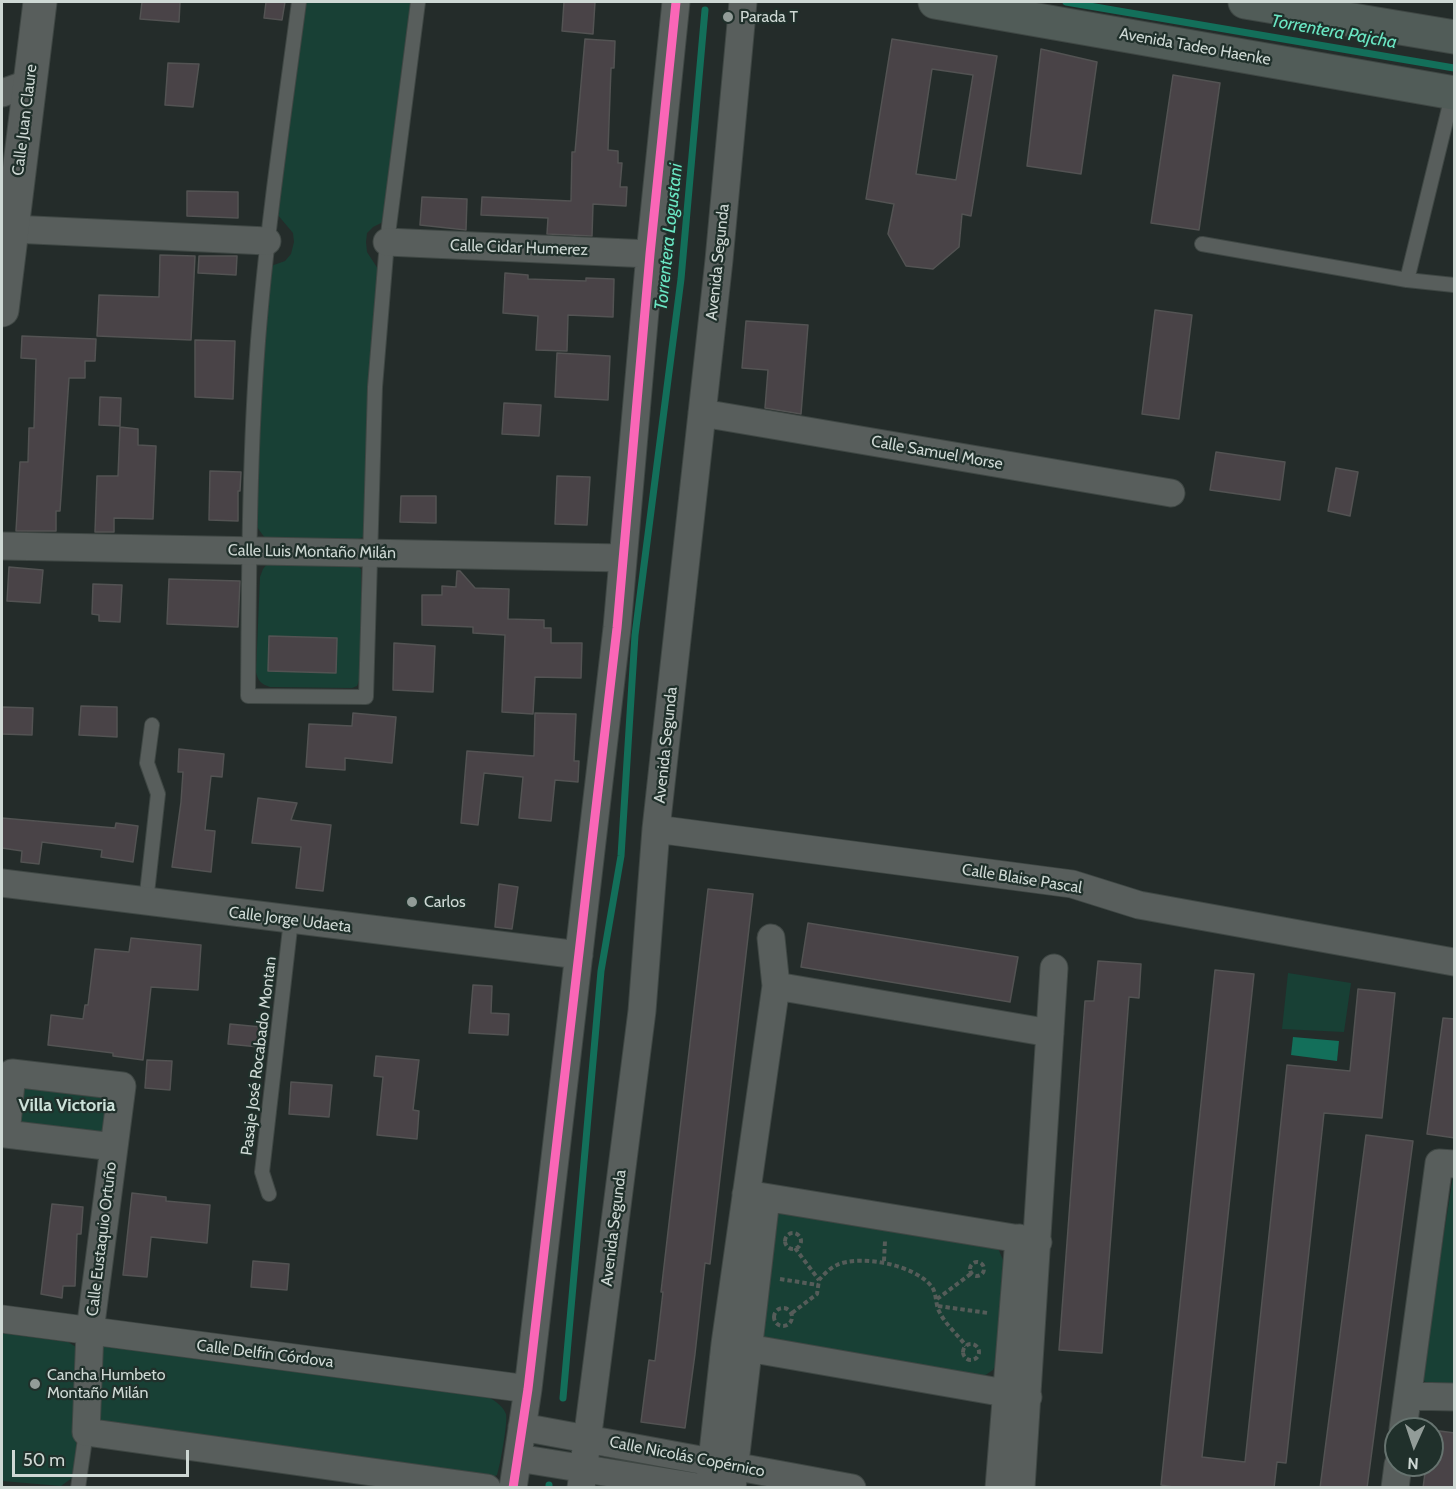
<!DOCTYPE html>
<html>
<head>
<meta charset="utf-8">
<style>
  body { margin:0 }
  #map { position:relative; width:1456px; height:1489px; overflow:hidden; background:#242c2a; font-family:Cabin,sans-serif }
  canvas { display:block }
  .frame { position:absolute; inset:0; border:3px solid #ced8d4; pointer-events:none }
  .north { position:absolute; left:1384px; top:1417px; width:60px; height:60px; box-sizing:border-box; background:#20302b; border:2px solid #66736f; border-radius:50%; rotate:183deg; font-size:16px; font-weight:700; line-height:24px; text-align:center; color:#ced8d4 }
  .north::after { content:''; display:block; margin:auto; width:21px; height:27px; background:#929c98; clip-path:polygon(50% 0,100% 100%,50% 72%,0 100%) }
  .scale { position:absolute; left:12px; top:1450px; width:177px; height:27px; box-sizing:border-box; border:3px solid #ced8d4; border-top:0; padding-left:8px; font-size:18px; line-height:21px; white-space:nowrap; color:#ced8d4; -webkit-text-stroke:4px #20302b; paint-order:stroke }
</style>
</head>
<body>
<div id="map">
<canvas width="1456" height="1489"></canvas>
<div class="frame"></div>
<div class="north">N</div>
<div class="scale">50 m</div>
</div>
<script>
const context = document.querySelector('canvas').getContext('2d');
context.lineJoin = 'round';
function paint(path, color) { context.fillStyle = color; context.fill(path, 'evenodd'); }
function trace(path, color, width, dash) { context.strokeStyle = color; context.lineWidth = width; context.lineCap = dash ? 'butt' : 'round'; context.setLineDash(dash || []); context.stroke(path); }
function label(font, color, halo, rows, align = 'center') {
  context.font = font + ' Cabin,sans-serif'; context.lineWidth = 4.5; context.setLineDash([]); context.textBaseline = 'middle'; context.strokeStyle = halo; context.fillStyle = color; for (const [text, x, y, turn = 0] of rows) {
    context.save(); context.translate(x, y); context.rotate((+turn || 0) * Math.PI / 180); context.textAlign = isNaN(turn) ? turn : align; if (halo) context.strokeText(text, 0, 0); context.fillText(text, 0, 0); context.restore();
  }
}
paint(new Path2D(`
  M304 2H412L388 214 381 223 373 227 367 233 366 242 367 252 378 269 371 380 366 532 363 537 356 540 265 538 257 527 263 343 271 266 285 261 291 254 294 242 293 233 277 214Z
  M267 564 357 566 361 569V676L357 686 352 688 270 687C261 684 258 681 256 672L260 577 263 569Z
  M1288 973 1351 983 1344 1032 1282 1029Z
  M24 1084 109 1091 106 1133 18 1123Z
  M1453 1177H1454V1389L1426 1383 1421 1377Z
  M781 1213 997 1246 1003 1260 996 1364 993 1370 981 1378 766 1339 762 1333 775 1217Z
  M2 1333 68 1342 76 1347 82 1358 75 1470 72 1478 61 1486 2 1481Z
  M101 1346 485 1395C493 1400 502 1404 506 1414 508 1422 500 1466 497 1475L486 1480 95 1422Z`), '#184035');
paint(new Path2D(`
  M1293 1037 1339 1041 1337 1061 1291 1055Z`), '#136f5a');
trace(new Path2D(`
  M1066 2 1454 68
  M563 1398 601 971 621 856 635 635 681 279 705 10
  M549 1488V1485`), '#136f5a', 7);
const building = new Path2D(`
  M142 2H180L179 22 140 19Z
  M266 2H285L282 20 264 18Z
  M564 2H595L593 34 562 31Z
  M585 39 615 41 614 68H611L608 150 618 151V163H622L620 187H627L626 206 593 204 592 236 547 234 548 218 481 215 482 197 571 201 572 152H575Z
  M892 39 997 56 971 216 962 214 959 247 933 269 906 266 888 234 894 204 866 199ZM932 69 973 75 956 180 916 174Z
  M1041 49 1097 62 1081 174 1027 166Z
  M168 63 199 64 193 107 165 105Z
  M1173 75 1220 83 1199 230 1151 223Z
  M187 191 238 192V218L187 216Z
  M422 197 467 199 466 230 420 225Z
  M160 255 195 256 191 340 97 336 99 295 159 297Z
  M199 256H237L236 275 198 273Z
  M505 273 528 275V279L586 281V278L614 279 613 317 568 315 567 351 536 350 538 316 503 313Z
  M1155 310 1192 315 1179 419 1142 414Z
  M746 321 808 325 801 414 765 408 768 370 742 368Z
  M22 336 96 339 95 361H85V378H69L60 511H56V531H16L20 462H28L29 428H34L36 359 21 358Z
  M195 340 235 341 233 399 195 397Z
  M557 353 610 356 608 400 555 397Z
  M100 397 121 398 120 426 99 425Z
  M504 403 541 405 539 436 502 434Z
  M120 427 138 429V445L156 446 153 519 114 518V532H95L97 476H118Z
  M1216 452 1285 462 1280 500 1210 490Z
  M1336 468 1358 472 1350 516 1328 511Z
  M210 471 241 472 240 491H238V521L209 520Z
  M557 476 590 477 587 525 555 524Z
  M401 496H436V523L400 522Z
  M9 567 43 570 40 603 7 601Z
  M457 571H460L475 588 509 589 508 619 544 620V628H551V643H582L581 678 535 677 533 714 502 712 505 635 473 633V627L422 625V595H442V586L456 587Z
  M169 579 240 581 238 627 167 624Z
  M93 584 122 585 120 622 99 621V615L92 614Z
  M269 636 337 638 336 673 268 671Z
  M394 643 435 646 433 692 393 690Z
  M81 706 117 707V737L79 735Z
  M2 707 33 708 32 735 2 734Z
  M353 713 396 717 392 763 345 758V770L306 767 309 724 352 726Z
  M535 713 576 714 574 761H579L578 782 555 780 551 821 519 818 523 777 484 773 478 825 461 823 467 751 534 756Z
  M179 749 224 754 222 777 211 776 205 830 215 831 211 872 172 867 181 802 183 772H178Z
  M258 798 297 803 291 820 331 825 323 891 296 888 301 847 252 843Z
  M2 818 115 828 116 823 138 826 133 862 101 857 102 850 42 842 39 864 21 862 22 851 2 848Z
  M499 884 518 887 512 929 495 927Z
  M708 889 753 894 710 1264 705 1263 695 1354 685 1428 641 1422 649 1360 655 1361 663 1292H661Z
  M808 923 1018 957 1010 1002 801 967Z
  M131 938 201 945 198 990 151 987 143 1060 113 1056V1053L48 1045 51 1015 83 1019 85 1005H88L95 949 129 952Z
  M1098 961 1141 964 1139 998 1129 997 1102 1353 1059 1350 1085 1001H1094Z
  M1215 970 1254 974 1202 1457 1245 1462 1287 1065 1350 1071 1358 989 1395 993 1382 1118 1324 1113 1286 1463 1277 1462 1274 1488H1180L1161 1485Z
  M473 985 492 986 491 1013 509 1014 508 1035 469 1033Z
  M1443 1018 1455 1019V1138L1427 1134Z
  M230 1024 261 1027 259 1047 228 1044Z
  M376 1056 419 1060 413 1110 419 1111 417 1139 377 1135 383 1077 374 1076Z
  M147 1060 172 1061 170 1090 145 1088Z
  M291 1082 332 1085 329 1117 289 1114Z
  M1366 1135 1413 1141 1367 1488H1320Z
  M132 1193 166 1197V1201L210 1205 207 1243 151 1237 147 1277 123 1275Z
  M52 1204 83 1207 81 1234H77L75 1286H63L62 1298 41 1294Z
  M253 1261 289 1264 287 1290 251 1287Z
  M1432 1430 1455 1433V1488H1423L1426 1465H1432Z`);
paint(building, '#494347');
trace(building, '#535353', 1.5);
const service = new Path2D(`
  M299 2C284 114 267 227 258 341 249 459 249 578 248 696L366 697 375 387 387 242 418 2
  M1202 244 1407 280 1454 285
  M1407 280 1453 92
  M146 902 158 794 147 763 152 725
  M269 1194 262 1172 291 920
  M78 1488 86 1432`);
const minor = new Path2D(`
  M2 93 30 83
  M12 229 267 241
  M387 242 650 254
  M702 413 1171 493
  M2 546 623 558
  M656 829 1072 884 1139 905 1454 962
  M2 883 579 955
  M776 986 1050 1033
  M114 1147 6 1134 12 1073 122 1086 90 1331 86 1432 487 1488
  M746 1194 1038 1242
  M2 1319 528 1389
  M725 1344 1028 1397
  M1408 1396 1454 1397
  M522 1427 852 1488
  M1403 1429 1439 1163 1454 1164
  M518 1458 703 1488
  M513 1488 528 1389 617 628 650 254 676 2
  M581 1488 642 1011 656 829 719 260 743 2
  M709 1488 725 1344 776 986 771 938
  M732 1488 766 1198
  M999 1488 1019 1238
  M1021 1488 1054 968
  M1395 1488 1398 1465`);
const tertiary = new Path2D(`
  M2 310 40 2`);
const secondary = new Path2D(`
  M935 2 1454 93
  M1245 2 1454 37`);
trace(service, '#3f4744', 16);
trace(minor, '#3f4744', 29);
trace(tertiary, '#3f4744', 35);
trace(secondary, '#3f4744', 35);
trace(new Path2D(`
  M785 1241a8 8 0 1 1 16 0a8 8 0 1 1-16 0Z
  M795 1248 819 1280
  M884 1261 885 1241
  M970 1269a7 7 0 1 1 14 0a7 7 0 1 1-14 0Z
  M780 1279 818 1285
  M937 1299 972 1273
  M938 1306 988 1313
  M774 1317a9 9 0 1 1 18 0a9 9 0 1 1-18 0Z
  M792 1313 817 1294 819 1280C824 1274 830 1268 837 1265 860 1254 916 1265 932 1287 937 1294 935 1305 940 1313 946 1325 958 1335 966 1346
  M963 1352a8 8 0 1 1 16 0a8 8 0 1 1-16 0Z`), '#555c59', 4, [4.5, 3]);
trace(service, '#585e5c', 14);
trace(minor, '#585e5c', 27);
trace(tertiary, '#585e5c', 33);
trace(secondary, '#515c58', 33);
trace(new Path2D(`
  M513 1488 528 1389 617 628 650 254 676 2`), '#fa66b7', 9);
for (const [x, y, r, color] of [
  [728,17,6,"#929c98"],
  [412,902,6,"#929c98"],
  [35,1384,6,"#929c98"]
]) { const dot = new Path2D(); dot.arc(x, y, r, 0, 2 * Math.PI); context.fillStyle = color; context.fill(dot); trace(dot, '#20302b', 2); }
label('16px', '#ced8d4', '#20302b', [
  ["Parada T",740,17],
  ["Carlos",424,902],
  ["Cancha Humbeto",47,1375],
  ["Montaño Milán",47,1393]
], 'left');
label('16px', '#ced8d4', '#20302b', [
  ["Avenida Tadeo Haenke",1195,47,10],
  ["Calle Juan Claure",25,120,-83],
  ["Calle Cidar Humerez",519,248,2],
  ["Avenida Segunda",718,262,-84],
  ["Calle Samuel Morse",937,453,10],
  ["Calle Luis Montaño Milán",312,552,1],
  ["Avenida Segunda",666,745,-84],
  ["Calle Blaise Pascal",1022,879,9],
  ["Calle Jorge Udaeta",290,920,7],
  ["Pasaje José Rocabado Montan",259,1056,-83],
  ["Avenida Segunda",614,1228,-83],
  ["Calle Eustaquio Ortuño",102,1239,-83],
  ["Calle Delfín Córdova",265,1354,7],
  ["Calle Nicolás Copérnico",687,1457,11]
]);
label('italic 18px', '#6ae6c3', '#20302b', [
  ["Torrentera Pajcha",1334,32,10],
  ["Torrentera Logustani",669,237,-84]
]);
label('bold 18px', '#cce1d9', '#20302b', [
  ["Villa Victoria",67,1106]
]);
</script>
</body>
</html>
